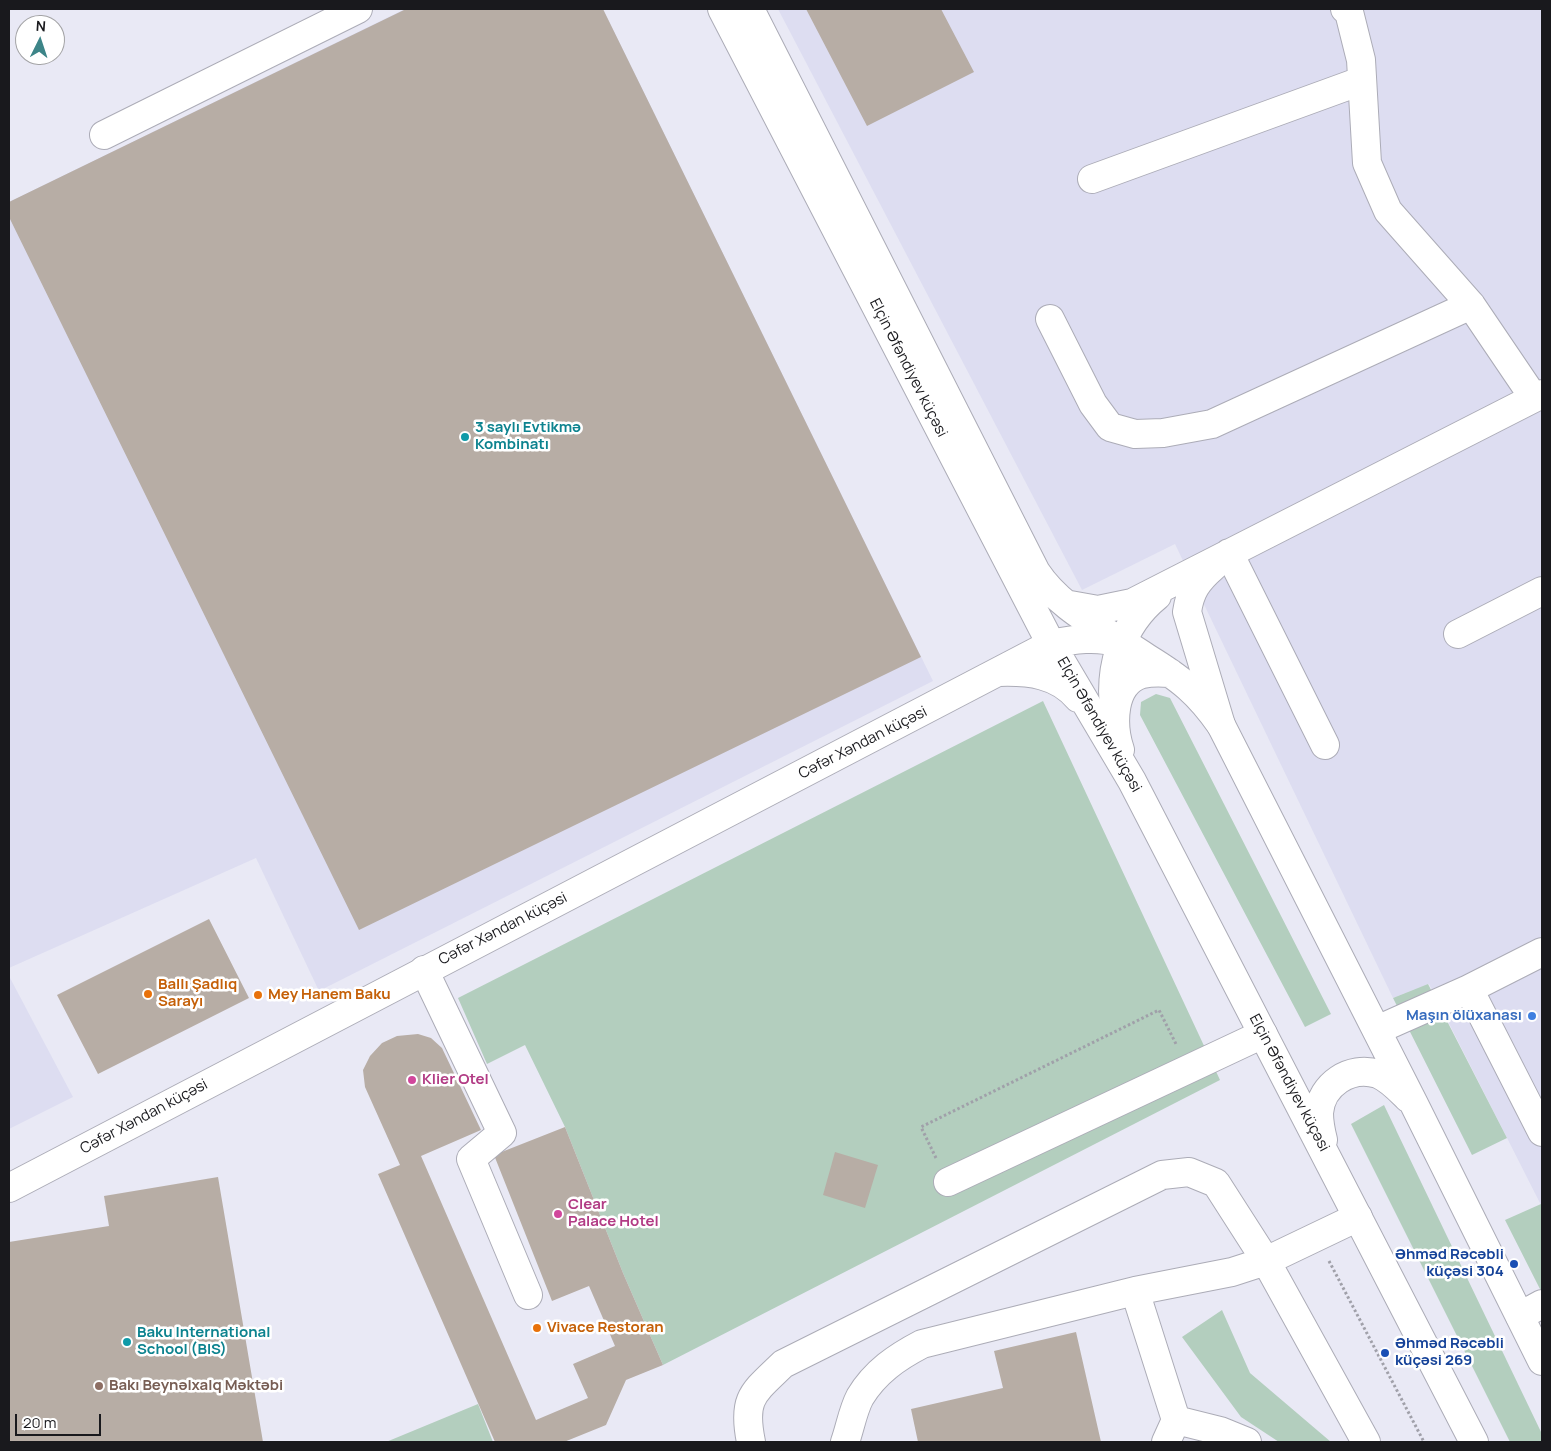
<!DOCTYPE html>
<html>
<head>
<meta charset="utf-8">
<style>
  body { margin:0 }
  #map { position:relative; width:1551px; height:1451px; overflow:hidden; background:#e9e9f5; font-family:Manrope,sans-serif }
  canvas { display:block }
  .frame { position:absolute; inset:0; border:10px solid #19191d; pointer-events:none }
  .north { position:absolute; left:15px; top:15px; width:50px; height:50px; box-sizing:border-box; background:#fff; border:1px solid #a3a3a5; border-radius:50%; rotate:4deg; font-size:14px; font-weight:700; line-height:20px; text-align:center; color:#19191d }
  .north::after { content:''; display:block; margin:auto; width:18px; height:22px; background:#3d8588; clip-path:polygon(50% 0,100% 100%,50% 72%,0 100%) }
  .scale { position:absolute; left:15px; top:1414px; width:86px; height:22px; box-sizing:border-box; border:2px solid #19191d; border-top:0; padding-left:6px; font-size:15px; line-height:18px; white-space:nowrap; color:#19191d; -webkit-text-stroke:4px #fff; paint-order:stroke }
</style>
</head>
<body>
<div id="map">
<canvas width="1551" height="1451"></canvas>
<div class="frame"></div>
<div class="north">N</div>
<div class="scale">20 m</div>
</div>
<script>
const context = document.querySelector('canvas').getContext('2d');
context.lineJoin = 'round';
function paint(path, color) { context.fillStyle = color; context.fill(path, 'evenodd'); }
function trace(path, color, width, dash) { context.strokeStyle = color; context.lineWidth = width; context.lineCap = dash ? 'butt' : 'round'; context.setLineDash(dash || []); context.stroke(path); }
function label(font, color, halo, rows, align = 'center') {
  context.font = font + ' Manrope,sans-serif'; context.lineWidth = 5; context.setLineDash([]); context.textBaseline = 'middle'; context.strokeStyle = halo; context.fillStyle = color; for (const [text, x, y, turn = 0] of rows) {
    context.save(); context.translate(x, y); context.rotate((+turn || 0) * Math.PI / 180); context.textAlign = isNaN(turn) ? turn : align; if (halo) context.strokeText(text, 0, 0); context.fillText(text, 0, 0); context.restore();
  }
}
paint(new Path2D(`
  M405 9H603L933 681 319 991 256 858 9 968V202Z
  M778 9H1542V1207L1429 984 1393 998 1175 544 1082 590Z
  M9 976 73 1097 9 1129Z`), '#ddddf1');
paint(new Path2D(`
  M1156 694 1170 698 1331 1014 1305 1027 1140 715 1141 702Z
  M1043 701 1220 1080 663 1365 623 1273 565 1127 525 1045 487 1064 458 998Z
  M1428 984 1507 1138 1472 1155 1393 998Z
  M1384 1105 1542 1434V1442H1510L1351 1124Z
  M1541 1204 1542 1207V1293L1505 1220Z
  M1222 1310 1250 1373 1331 1442H1279L1241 1417 1182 1337Z
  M478 1404 493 1442H386Z`), '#b3cebe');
paint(new Path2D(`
  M406 9H603L921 657 359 930 9 217V202Z
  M806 9H941L974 72 867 126Z
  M209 919 249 998 98 1074 57 995Z
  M418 1034 431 1038 442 1048 481 1130 421 1156 536 1420 588 1398 573 1364 615 1346 589 1286 552 1301 494 1155 565 1127 623 1273 663 1365 626 1380 606 1425 564 1442H495L378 1174 400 1165 365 1087 363 1070 370 1056 382 1043 397 1036Z
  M835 1152 878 1165 865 1208 823 1195Z
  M218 1177 263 1442H9V1242L109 1226 104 1196Z
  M1076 1332 1101 1442H918L911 1409 1003 1388 994 1351Z`), '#b7ada5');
const minor = new Path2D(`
  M722 9 1051 644
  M750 9 1036 572C1057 604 1091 622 1123 643
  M1345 9 1349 12 1361 60 1367 163 1388 211 1471 305 1534 398
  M104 135 358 9
  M1092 179 1361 81
  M1050 319 1093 404 1110 427 1135 434 1163 433 1212 424 1471 305
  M1229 553 1325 745
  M1213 567C1197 581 1190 591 1187 612L1221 725
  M1070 605 1098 610 1132 603 1542 394
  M1458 634 1542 591
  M1115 716C1108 670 1120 626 1157 596
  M1542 952 1469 989 1542 1132
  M424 970 502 1133 471 1159 528 1295
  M1377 1030 1469 989
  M948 1182 1263 1034
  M1135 1291 1176 1420 1166 1442
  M1520 1316 1542 1304
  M1176 1420 1220 1431 1247 1442
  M751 1442C742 1398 753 1393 783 1364L1162 1175 1189 1172 1216 1183 1266 1261 1366 1442
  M845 1442C850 1428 853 1410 860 1397 875 1372 897 1357 922 1344L1135 1291 1232 1272 1266 1261 1358 1217`);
const major = new Path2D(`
  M1051 644 1132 781 1474 1442
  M999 672C1029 671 1058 674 1078 698
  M1120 750C1112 726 1111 683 1142 674 1151 672 1160 672 1170 673
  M1323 1140C1321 1132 1319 1122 1319 1113 1321 1085 1350 1065 1378 1074 1390 1079 1399 1089 1408 1098
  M9 1188 1051 644C1074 639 1097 636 1120 643 1129 645 1139 653 1147 658 1181 679 1198 692 1221 725L1414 1104 1542 1361`);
trace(minor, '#acacb7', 30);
trace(major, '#acacb7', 30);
trace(new Path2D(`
  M936 1158 921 1127 1159 1010 1176 1044
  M1329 1261 1424 1442`), '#a0a0a9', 3, [2.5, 2.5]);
trace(minor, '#fff', 28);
trace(major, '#fff', 28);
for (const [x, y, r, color] of [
  [465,437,5,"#0f9aa8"],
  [148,994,5,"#e8710a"],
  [258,995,5,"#e8710a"],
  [1532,1016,5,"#3f7fe0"],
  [412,1080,5,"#d1479c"],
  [558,1214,5,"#d1479c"],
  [1514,1264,5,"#1a4fb4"],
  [537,1328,5,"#e8710a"],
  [127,1342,5,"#0f9aa8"],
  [1385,1353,5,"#1a4fb4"],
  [99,1386,5,"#8d6e63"]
]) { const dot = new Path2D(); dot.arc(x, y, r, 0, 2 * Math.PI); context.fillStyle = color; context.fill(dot); trace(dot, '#fff', 2); }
label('15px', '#19191d', '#fff', [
  ["Elçin Əfəndiyev küçəsi",908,368,63],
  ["Elçin Əfəndiyev küçəsi",1099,725,60],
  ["Cəfər Xəndan küçəsi",863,743,-27],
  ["Cəfər Xəndan küçəsi",503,929,-27],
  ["Elçin Əfəndiyev küçəsi",1289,1083,62],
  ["Cəfər Xəndan küçəsi",144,1117,-28]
]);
label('bold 15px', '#0d838f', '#fff', [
  ["3 saylı Evtikmə",475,428],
  ["Kombinatı",475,445],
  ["Baku International",137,1333],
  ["School (BIS)",137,1350]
], 'left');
label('bold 15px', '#c56008', '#fff', [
  ["Ballı Şadlıq",158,985],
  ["Sarayı",158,1002],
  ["Mey Hanem Baku",268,995],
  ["Vivace Restoran",547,1328]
], 'left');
label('bold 15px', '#366cbe', '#fff', [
  ["Maşın ölüxanası",1522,1016]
], 'right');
label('bold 15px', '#b23c85', '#fff', [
  ["Klier Otel",422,1080],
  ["Clear",568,1205],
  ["Palace Hotel",568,1222]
], 'left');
label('bold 15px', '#164399', '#fff', [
  ["Əhməd Rəcəbli",1504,1255],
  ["küçəsi 304",1504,1272],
  ["Əhməd Rəcəbli",1395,1344,"left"],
  ["küçəsi 269",1395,1361,"left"]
], 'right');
label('bold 15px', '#785e54', '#fff', [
  ["Bakı Beynəlxalq Məktəbi",109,1386]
], 'left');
</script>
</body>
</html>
